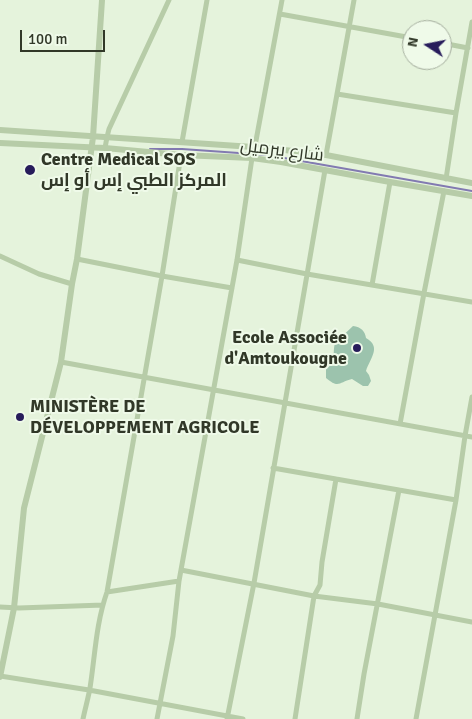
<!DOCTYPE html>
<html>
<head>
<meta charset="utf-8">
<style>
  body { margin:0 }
  #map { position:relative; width:472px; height:719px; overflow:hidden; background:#e5f3dc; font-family:Signika,sans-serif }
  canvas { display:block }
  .north { position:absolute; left:402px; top:20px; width:50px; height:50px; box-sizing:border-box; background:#effae9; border:1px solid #a3ac9c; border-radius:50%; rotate:281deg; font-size:14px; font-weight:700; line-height:20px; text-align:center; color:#313828 }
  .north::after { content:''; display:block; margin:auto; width:18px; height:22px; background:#271c5b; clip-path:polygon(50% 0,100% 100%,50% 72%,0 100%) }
  .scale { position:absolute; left:20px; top:30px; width:85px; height:22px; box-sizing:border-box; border:2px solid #313828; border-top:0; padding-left:6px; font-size:15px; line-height:18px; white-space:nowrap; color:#313828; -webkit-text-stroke:4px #effae9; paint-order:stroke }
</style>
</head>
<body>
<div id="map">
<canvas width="472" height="719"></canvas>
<div class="north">N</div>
<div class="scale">100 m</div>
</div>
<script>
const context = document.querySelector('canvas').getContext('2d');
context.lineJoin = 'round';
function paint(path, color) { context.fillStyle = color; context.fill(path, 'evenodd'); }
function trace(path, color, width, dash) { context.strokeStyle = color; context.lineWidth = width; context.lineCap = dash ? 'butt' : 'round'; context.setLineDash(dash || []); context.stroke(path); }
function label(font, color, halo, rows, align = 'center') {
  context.font = font + ' Signika,Cairo,sans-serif'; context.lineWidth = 4; context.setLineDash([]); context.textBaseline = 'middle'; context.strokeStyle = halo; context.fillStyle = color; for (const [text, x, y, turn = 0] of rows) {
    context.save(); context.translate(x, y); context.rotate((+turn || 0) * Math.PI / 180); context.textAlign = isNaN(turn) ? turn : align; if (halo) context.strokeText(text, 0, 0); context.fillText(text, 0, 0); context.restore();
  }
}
paint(new Path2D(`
  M353 326C361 327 365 331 366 338 382 347 370 358 366 371L369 375 371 381 368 386H363L352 379C339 382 339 389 326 378V369C337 362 332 354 335 343Z`), '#9cc3ad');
trace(new Path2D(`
  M150 149H182L267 155 472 191`), '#827ab1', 2);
trace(new Path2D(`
  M280 14 412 38
  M442 43 468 48
  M337 94 456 113
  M182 142 207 0
  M105 148 107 137 109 129 169 0
  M326 155 354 0
  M446 179 456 113 472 22
  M0 256 39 274 72 284
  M77 259 162 276 232 288
  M237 260 307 274 472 302
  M372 285 390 182
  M61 362 472 437
  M400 424 424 293 444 191
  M273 468 456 500
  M181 570 314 596 378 604 472 622
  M107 592 179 581
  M0 607 19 608 103 605
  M0 676 89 690 243 719
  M83 719C85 709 88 699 90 688 95 656 96 623 107 592L162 276 181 155
  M157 719 173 636 179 581 237 260 252 158 255 146 282 0
  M227 719 254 583 325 170
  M295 719 314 596 320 585 322 562 336 479
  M357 719 364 674 399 490
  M416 719 456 500 465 436 472 397`), '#b7cca8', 5);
trace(new Path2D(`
  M0 130 268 148 326 155 472 183
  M0 143 105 148 181 155 252 158 281 162 390 182 472 196
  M0 677 14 608 24 508 61 362 72 284 77 259 93 137 102 0`), '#b7cca8', 6);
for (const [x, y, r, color] of [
  [30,170,6,"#271c5b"],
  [357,348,5,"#271c5b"],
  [20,417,5,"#271c5b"]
]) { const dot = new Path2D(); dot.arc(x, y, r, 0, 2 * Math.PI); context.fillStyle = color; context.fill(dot); trace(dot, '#effae9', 2); }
label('18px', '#313828', '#effae9', [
  ["شارع بيرميل",282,151,7]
]);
label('bold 18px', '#313828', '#effae9', [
  ["Centre Medical SOS",41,160],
  ["المركز الطبي إس أو إس",41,181],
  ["Ecole Associée",347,338,"right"],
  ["d'Amtoukougne",347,359,"right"],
  ["MINISTÈRE DE",30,407],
  ["DÉVELOPPEMENT AGRICOLE",30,428]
], 'left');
</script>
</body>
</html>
